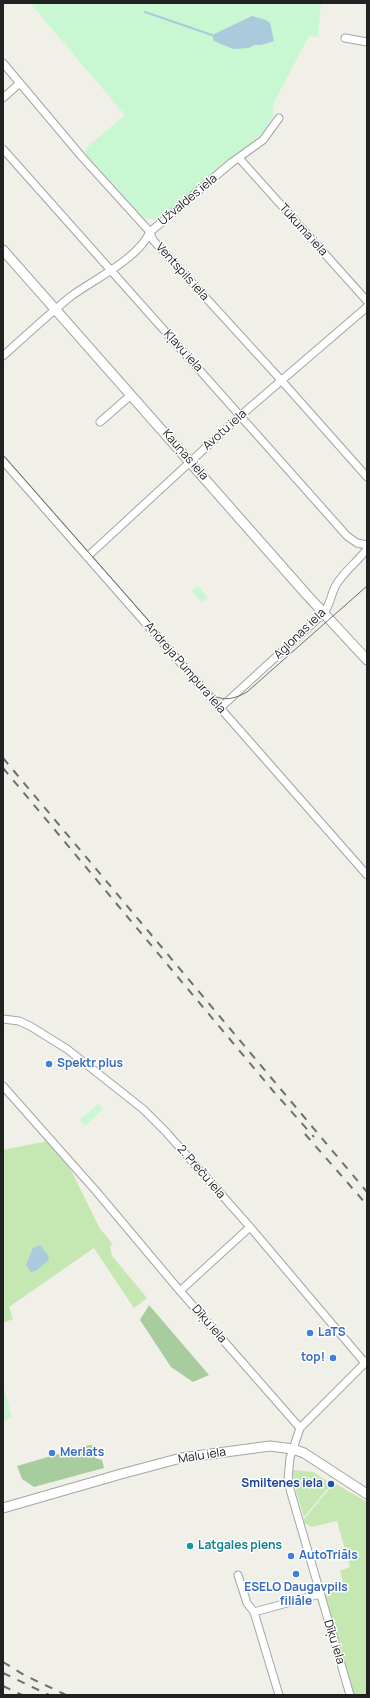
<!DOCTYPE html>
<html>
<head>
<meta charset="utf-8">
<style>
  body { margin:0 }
  #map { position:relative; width:370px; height:1698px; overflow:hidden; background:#f0efe8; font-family:Manrope,sans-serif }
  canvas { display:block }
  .frame { position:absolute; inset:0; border:4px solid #212121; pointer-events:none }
</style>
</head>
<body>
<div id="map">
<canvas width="370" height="1698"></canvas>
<div class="frame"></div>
</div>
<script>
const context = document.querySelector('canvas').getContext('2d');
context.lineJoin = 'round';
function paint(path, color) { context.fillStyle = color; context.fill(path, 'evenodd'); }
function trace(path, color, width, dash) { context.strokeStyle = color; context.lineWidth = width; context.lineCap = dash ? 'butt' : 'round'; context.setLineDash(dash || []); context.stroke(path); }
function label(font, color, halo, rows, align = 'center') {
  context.font = font + ' Manrope,sans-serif'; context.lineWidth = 3; context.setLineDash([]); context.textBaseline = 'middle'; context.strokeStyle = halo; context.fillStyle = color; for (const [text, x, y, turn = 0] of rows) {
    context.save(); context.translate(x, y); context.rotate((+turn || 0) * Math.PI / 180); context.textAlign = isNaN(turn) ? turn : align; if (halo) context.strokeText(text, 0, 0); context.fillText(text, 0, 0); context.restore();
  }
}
paint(new Path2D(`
  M48 1141 67 1162 100 1229 113 1244 110 1246 112 1256 147 1298 134 1308 94 1248 9 1307 13 1319 3 1323V1150Z
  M293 1470 313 1472 327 1481 326 1483 330 1486 304 1517 294 1485Z
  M334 1483 367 1502V1695H353L323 1595 344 1587 340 1571 350 1567 337 1521 312 1527 304 1523V1519Z`), '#c5e7b1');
paint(new Path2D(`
  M149 1305 209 1375 193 1382 171 1367 140 1320Z
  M89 1445 96 1446 98 1453 95 1458 102 1460 104 1468 34 1487 22 1479 17 1466Z`), '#a7cd9f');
paint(new Path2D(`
  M30 3H321L318 37 309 36 273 104V116L264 132 156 220 140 217 86 157V148L125 115Z
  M198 586 208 598 202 602 192 591Z
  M98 1104 103 1109 85 1126 80 1120Z
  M3 1389H4L12 1418 3 1420Z`), '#c9f7d2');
paint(new Path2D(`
  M252 16 266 20 270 23 274 41 261 45H254L249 48 233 49 214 41 212 35Z
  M40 1245 48 1255 49 1260 36 1271 31 1272 26 1265 33 1248Z`), '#abcadb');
trace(new Path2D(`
  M145 12 212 35`), '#abcadb', 2);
const minor = new Path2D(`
  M345 38 367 42
  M3 63 82 157 150 232 153 240 281 380 367 477
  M3 98 20 83
  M3 149 347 536 357 543 367 545
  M239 158 367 301
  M3 356C25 336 47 316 70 297 94 279 137 260 150 232L231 163 263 140 279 118
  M100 422 131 395
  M3 461 367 875
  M87 557 240 416 367 307
  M220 708 324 613C332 601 331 591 338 582 346 570 358 561 367 549
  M3 1019 19 1021 30 1026 67 1049 143 1109 166 1132 250 1227 365 1363
  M3 1086 96 1191 180 1291 300 1428
  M180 1291 250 1227
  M238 1575 247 1603 254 1612 279 1695
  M254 1612 320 1594
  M350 1695 291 1493 288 1481 289 1468 290 1458 300 1428 367 1361`);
const tertiary = new Path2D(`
  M3 250 307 595 367 660
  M3 1508 121 1474 181 1458 270 1446 293 1449 304 1453 367 1494`);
trace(minor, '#a5a5a5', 9);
trace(tertiary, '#a5a5a5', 11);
trace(minor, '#fff', 7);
trace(tertiary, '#fff', 9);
trace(new Path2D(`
  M3 455 185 662C201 686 214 711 247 692L367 586`), '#6f6f6f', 1);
trace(new Path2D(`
  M3 758 367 1192
  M3 768 274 1092 314 1137
  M305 1134 367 1205
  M3 1662 24 1675 66 1695
  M3 1673 49 1695
  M3 1686 22 1695`), '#6f6f6f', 2, [8, 8]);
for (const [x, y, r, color] of [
  [49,1064,4,"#3f7fe0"],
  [310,1333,4,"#3f7fe0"],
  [333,1358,4,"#3f7fe0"],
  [52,1453,4,"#3f7fe0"],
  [331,1484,4,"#1a4fb4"],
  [190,1546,4,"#0f9aa8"],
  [291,1556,4,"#3f7fe0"],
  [296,1574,4,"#3f7fe0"]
]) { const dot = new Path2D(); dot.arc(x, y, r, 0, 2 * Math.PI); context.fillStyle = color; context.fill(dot); trace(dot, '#fff', 1.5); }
label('12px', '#212121', '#fff', [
  ["Užvaldes iela",188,200,-40],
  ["Tukuma iela",303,230,48],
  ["Ventspils iela",182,272,48],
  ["Kļavu iela",183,351,48],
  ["Avotu iela",225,430,-42],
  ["Kauņas iela",185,455,49],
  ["Aglonas iela",300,634,-44],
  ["Andreja Pumpura iela",185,668,49],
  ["2. Preču iela",201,1172,49],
  ["Dīķu iela",209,1324,49],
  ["Malu iela",202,1456,-9],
  ["Dīķu iela",334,1642,73]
]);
label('bold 12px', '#366cbe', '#fff', [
  ["Spektr plus",57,1064],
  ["LaTS",318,1333],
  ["top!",325,1358,"right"],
  ["Merlats",60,1453],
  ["AutoTriāls",299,1556],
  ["ESELO Daugavpils",296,1588,"center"],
  ["filiāle",296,1602,"center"]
], 'left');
label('bold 12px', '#164399', '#fff', [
  ["Smiltenes iela",323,1484]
], 'right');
label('bold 12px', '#0d838f', '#fff', [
  ["Latgales piens",198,1546]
], 'left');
</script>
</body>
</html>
